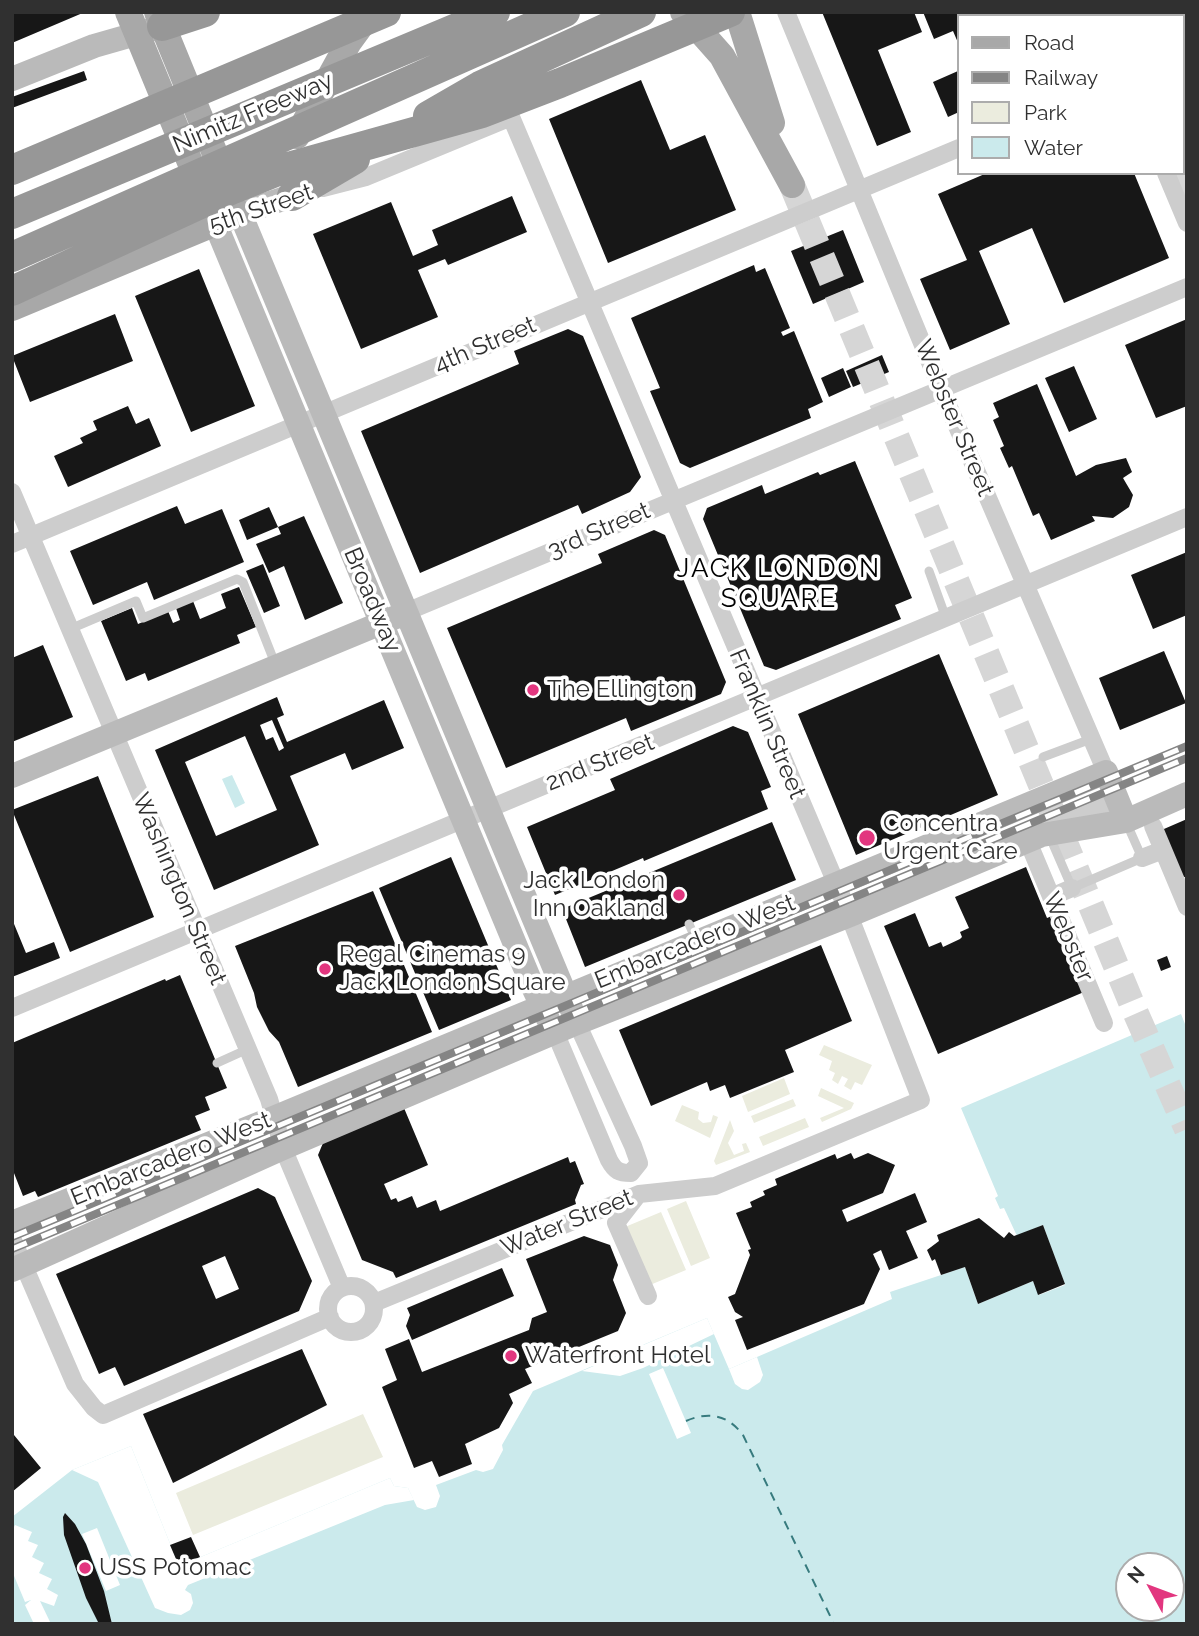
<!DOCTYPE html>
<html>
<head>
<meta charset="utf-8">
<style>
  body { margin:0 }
  #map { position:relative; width:1199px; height:1636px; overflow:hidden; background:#fff; font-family:Raleway,sans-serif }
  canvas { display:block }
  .frame { position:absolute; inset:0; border:14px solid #303030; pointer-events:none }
  .legend { position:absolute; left:957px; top:14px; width:228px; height:161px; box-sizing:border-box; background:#fff; border:2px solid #acacac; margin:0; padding:9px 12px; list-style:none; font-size:21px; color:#303030 }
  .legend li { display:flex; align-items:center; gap:14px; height:35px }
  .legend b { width:35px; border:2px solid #acacac }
  .north { position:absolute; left:1115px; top:1552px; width:70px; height:70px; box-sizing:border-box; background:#fff; border:2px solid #acacac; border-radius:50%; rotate:311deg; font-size:19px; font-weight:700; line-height:28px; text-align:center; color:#303030 }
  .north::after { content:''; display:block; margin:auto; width:24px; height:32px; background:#e2367f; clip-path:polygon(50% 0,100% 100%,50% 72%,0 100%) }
</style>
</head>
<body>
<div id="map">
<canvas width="1199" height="1636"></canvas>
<div class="frame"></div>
<ul class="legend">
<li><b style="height:9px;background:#a8a8a8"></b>Road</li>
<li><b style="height:9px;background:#858585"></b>Railway</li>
<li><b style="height:19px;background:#ebecde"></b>Park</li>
<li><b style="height:19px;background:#cbeaec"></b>Water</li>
</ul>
<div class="north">N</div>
</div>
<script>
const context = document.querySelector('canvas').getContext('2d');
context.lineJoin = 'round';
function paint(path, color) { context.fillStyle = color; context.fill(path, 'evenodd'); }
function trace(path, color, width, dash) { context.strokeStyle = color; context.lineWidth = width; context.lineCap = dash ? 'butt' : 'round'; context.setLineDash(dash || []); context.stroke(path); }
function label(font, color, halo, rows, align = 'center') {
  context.font = font + ' Raleway,sans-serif'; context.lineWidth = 7; context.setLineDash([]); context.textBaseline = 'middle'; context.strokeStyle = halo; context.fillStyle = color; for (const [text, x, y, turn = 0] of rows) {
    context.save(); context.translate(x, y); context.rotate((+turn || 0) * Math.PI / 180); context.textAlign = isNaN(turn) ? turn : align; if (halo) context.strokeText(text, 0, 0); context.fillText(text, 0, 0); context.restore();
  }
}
paint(new Path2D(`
  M824 1045 872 1065 862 1085 855 1082 851 1090 844 1086 848 1079 842 1076 838 1084 832 1080 835 1073 829 1070 832 1061 819 1055Z
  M784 1078 790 1094 748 1112 742 1096Z
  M821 1088 854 1103 851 1109 822 1122 820 1118 844 1108 818 1096Z
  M793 1099 796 1106 754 1123 751 1116Z
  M682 1105 699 1112 698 1119 703 1123 711 1122 713 1115 718 1117 710 1138 675 1121Z
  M805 1118 809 1127 763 1146 759 1137Z
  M730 1120 734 1131 728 1143 734 1155 744 1151 742 1144 746 1143 750 1152 716 1165 714 1161Z
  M686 1201 710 1258 691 1266 667 1209Z
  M661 1212 686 1270 650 1285 625 1227Z
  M363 1414 383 1457 193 1535 176 1493Z`), '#ebecde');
paint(new Path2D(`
  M232 775 245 803 235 808 222 779Z
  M1119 992a9 9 0 1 1 18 0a9 9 0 1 1-18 0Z
  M1181 1014 1187 1029V1624H12V1517L72 1470 131 1446 179 1566 390 1478 394 1486 408 1488 417 1507 425 1510 436 1507 440 1496 436 1485 476 1470 483 1472 493 1469 503 1450 502 1445 533 1391 707 1318 729 1369 892 1299 890 1292 965 1267 978 1304 1033 1281 1039 1295 1065 1285 1043 1225 1017 1236 1004 1208 1000 1209 995 1198 998 1196 961 1108ZM1129 1566H1171V1608H1129Z`), '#cbeaec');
paint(new Path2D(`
  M707 1318 714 1334 643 1368 620 1376 582 1371Z
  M757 1357 763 1375 760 1382 748 1390 742 1389 735 1384 729 1369Z
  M663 1368 691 1433 677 1439 649 1374Z
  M131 1446 179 1566 390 1478 394 1486 408 1488 414 1500 385 1505 188 1585 185 1590 191 1594 193 1603 190 1610 181 1615 168 1613 155 1608 98 1482 72 1470Z
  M15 1525 32 1532 28 1541 38 1545 32 1557 44 1563 39 1573 52 1579 47 1589 58 1595 54 1606 40 1601 51 1624H34L25 1605 31 1600 25 1602 12 1571V1531Z
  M97 1528 120 1585 106 1591 82 1534Z`), '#fff');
trace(new Path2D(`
  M686 1421C709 1411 728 1415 743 1435L834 1624`), '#377b7e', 2, [9, 7]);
paint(new Path2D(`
  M12 12H85L12 43Z
  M822 12H914L922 32 878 50 911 132 877 146Z
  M923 12H1036L1037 16H959V45L953 31 934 39Z
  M1073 12H1120L1122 16H1075Z
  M1162 12H1187V29L1183 30V16H1163Z
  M84 71 87 80 12 108V97Z
  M958 71 959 112 948 117 933 82Z
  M641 80 670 150 705 135 736 210 608 263 549 119Z
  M1187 86V134L1183 125V87Z
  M987 173H1134L1169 258 1064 303 1032 228 979 251 1010 324 950 350 920 279 967 260 938 194Z
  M512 196 527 232 448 265 445 259 418 270 438 317 361 349 313 234 391 202 413 256 438 245 432 230Z
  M843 230 864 282 813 304 791 251Z
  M754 265 756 272 765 268 790 328 781 332 783 336 794 331 823 402 808 409 811 418 690 468 680 463 650 391 660 388 631 318Z
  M199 269 255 406 191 432 135 296Z
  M115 314 133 361 30 402 12 356Z
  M1187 319V406L1156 418 1125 345Z
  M568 329 583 336 641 477 630 492 582 514 578 505 420 573 361 431 519 364 514 351Z
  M882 355 889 372 853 387 846 371Z
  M1074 366 1097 419 1069 432 1045 378Z
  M843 368 851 387 829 397 821 378Z
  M1037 384 1076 476 1096 465 1126 458 1132 472 1123 478 1133 495 1129 507 1113 518 1092 516 1095 521 1051 540 1039 513 1033 516 1012 466 1009 468 1000 448 1004 446 993 420 999 417 993 403Z
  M128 406 136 424 149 418 161 446 68 487 54 456 83 443 80 438 97 430 93 421Z
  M855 461 912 598 895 605 901 619 776 670 764 666 703 519 707 508 762 485 765 494 818 472 820 475Z
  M177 506 185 524 222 509 244 562 154 600 147 582 93 605 70 551Z
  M269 507 278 527 247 540 239 520Z
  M304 516 343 603 305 620 284 566 269 573 256 544 281 534 278 527Z
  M654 530 665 535 726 682 721 694 631 731 626 718 506 768 447 628 602 563 598 554Z
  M1187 552V615L1153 629 1131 575Z
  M263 564 280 606 264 613 246 571Z
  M239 587 256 627 237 635 240 643 148 681 145 673 126 681 101 621 132 608 138 624 168 611 173 623 180 620 176 608 193 601 200 619 226 608 221 594Z
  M43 645 73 717 12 742V658Z
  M1164 651 1186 703 1120 730 1099 678Z
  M939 654 998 795 856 855 798 714Z
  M277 697 284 715 277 718 287 742 384 700 404 748 352 770 345 753 290 776 319 845 214 890 155 750ZM272 720 284 748 279 751 273 737 266 740 260 725ZM245 736 277 810 216 836 185 762Z
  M733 726 748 732 771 787 761 791 768 809 644 861 643 858 555 895 527 827 615 790 610 779Z
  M98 776 154 917 70 952 12 810Z
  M1187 819V876L1177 880 1157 832Z
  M772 822 796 880 585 967 562 909Z
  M451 857 511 1000 439 1030 379 888Z
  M1026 867 1047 918 1052 916 1084 992 938 1054 884 926 915 913 929 947 941 942 943 947 960 939 962 937 960 932 969 928 955 897Z
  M373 891 432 1032 298 1087 279 1042 269 1031 257 1007 254 993 235 946Z
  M12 919 26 953 54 942 60 958 12 977Z
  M821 945 852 1021 785 1050 794 1072 730 1098 725 1085 710 1091 707 1082 651 1106 619 1030Z
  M1167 956 1171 967 1161 971 1157 960Z
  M180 975 227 1088 205 1097 210 1110 195 1116 201 1130 38 1197 35 1191 23 1196 12 1168V1043L165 979 166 981Z
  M404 1108 428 1165 384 1184 391 1200 396 1198 398 1202 412 1196 417 1208 436 1200 440 1211 568 1157 570 1163 575 1161 584 1184 581 1185 575 1200 576 1204 396 1278 393 1272 362 1260 318 1155 323 1143Z
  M851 1153 854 1159 868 1153 895 1165 883 1193 842 1210 847 1222 915 1193 927 1222 906 1231 918 1258 889 1270 881 1250 873 1254 880 1269 864 1304 747 1350 735 1320 743 1317 735 1312 728 1297 735 1294 750 1255 748 1250 751 1249 736 1213 752 1207 750 1202 765 1195 763 1191 777 1185 775 1179 835 1154 837 1159Z
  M258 1188 275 1197 312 1281 299 1311 124 1386 115 1367 99 1374 56 1274ZM225 1256 239 1289 216 1299 202 1266Z
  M979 1218 1004 1238 1009 1232 1014 1236 1043 1225 1065 1284 1038 1295 1033 1281 978 1304 965 1267 941 1275 935 1259 932 1261 927 1250 939 1241 937 1235Z
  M584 1236 610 1245 618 1265 613 1280 626 1313 618 1331 525 1369 532 1383 509 1394 513 1403 499 1428 465 1444 472 1464 439 1477 432 1461 414 1468 382 1387 397 1380 385 1349 409 1339 422 1372 529 1330 532 1318 547 1312 526 1259Z
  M502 1268 514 1296 412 1340 406 1326 410 1315 407 1308Z
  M302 1349 327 1405 173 1483 143 1414Z
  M14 1435 41 1468 12 1492V1436Z
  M65 1513 75 1524 86 1544 104 1591 112 1624H99L86 1598 64 1535 63 1517Z
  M191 1537 200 1557 179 1566 170 1545Z`), '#171717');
trace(new Path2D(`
  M1104 12 1105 16
  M1176 173 1187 197
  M792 185 1134 1009 1187 1129`), '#d6d6d6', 26, [26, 13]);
trace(new Path2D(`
  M929 571 946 618
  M70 629 136 601 143 618 237 579 243 582 276 666
  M1043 757 1091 739
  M1049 835 1072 888 1142 858 1127 824
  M689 924 696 940
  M217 1063 248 1049`), '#cdcdcd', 9);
trace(new Path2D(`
  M786 12 941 389 1106 772
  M1058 12V16
  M1147 12 1148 16
  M1183 55 1187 54
  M1166 173 1187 223
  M323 188 366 177 509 118
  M12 492 269 1099 283 1148 342 1288
  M12 544 959 148
  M406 612 1187 287
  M1153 826 1187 907
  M1051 829 1070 818 1117 799
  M1032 851 1104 1023
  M1142 858 1163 850
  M1051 897 1072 888
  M12 1008 1187 517
  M555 1032 609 1160C615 1171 619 1173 631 1173L639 1163 633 1146 577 1023
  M637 1196 616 1223 648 1296
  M12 1238 75 1384 94 1408 103 1415 330 1317
  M328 1309a23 23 0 1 1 46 0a23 23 0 1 1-46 0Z
  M374 1303 639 1194 715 1186 921 1100 844 902 511 117`), '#cdcdcd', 18);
trace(new Path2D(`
  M12 79 94 46 157 28
  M292 196 240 213 571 1008
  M215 223 532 985 548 1019
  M12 776 396 617
  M12 1223 276 1117 1106 772 1126 821
  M12 1270 283 1148 577 1023 850 915 1042 835 1126 821 1187 794`), '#bababa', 24);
trace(new Path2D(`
  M128 12 204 196
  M157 12 227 183
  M683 12 722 56 792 185
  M737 12 772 123
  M297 136 349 42 368 16
  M12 308 240 213`), '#a8a8a8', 26);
trace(new Path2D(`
  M162 26 205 12
  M428 116 480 86 641 12
  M12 170 386 12
  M292 196 355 159
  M12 214 495 12
  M12 257 565 12
  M12 291 233 189 285 168 482 113 560 83 730 12`), '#979797', 30);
const rail = new Path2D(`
  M12 1237 1187 746
  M12 1249 1187 758`);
trace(rail, '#858585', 8);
trace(rail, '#fff', 5, [16]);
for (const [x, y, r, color] of [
  [533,690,7,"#e2367f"],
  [867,838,9,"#e2367f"],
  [679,895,7,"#e2367f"],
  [325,969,7,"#e2367f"],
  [511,1356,7,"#e2367f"],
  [85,1568,7,"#e2367f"]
]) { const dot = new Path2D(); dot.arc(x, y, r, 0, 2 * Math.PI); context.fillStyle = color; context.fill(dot); trace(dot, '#fff', 2.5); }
label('24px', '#303030', '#fff', [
  ["Nimitz Freeway",253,113,-23],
  ["5th Street",261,209,-19],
  ["4th Street",485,345,-23],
  ["Webster Street",954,418,67],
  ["3rd Street",599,531,-23],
  ["Broadway",372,600,67],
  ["Franklin Street",767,724,67],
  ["2nd Street",600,763,-22],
  ["Washington Street",179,889,67],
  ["Webster",1068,937,67],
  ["Embarcadero West",695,942,-22],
  ["Embarcadero West",171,1159,-22],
  ["Water Street",567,1223,-22]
]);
label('24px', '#303030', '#fff', [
  ["The Ellington",547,690],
  ["Concentra",883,824],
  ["Urgent Care",883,852],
  ["Jack London",665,881,"right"],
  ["Inn Oakland",665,909,"right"],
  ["Regal Cinemas 9",339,955],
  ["Jack London Square",339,983],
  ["Waterfront Hotel",525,1356],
  ["USS Potomac",99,1568]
], 'left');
context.letterSpacing = '2px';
label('26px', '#000', '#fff', [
  ["JACK LONDON",779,569],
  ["SQUARE",779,599]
]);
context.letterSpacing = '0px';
</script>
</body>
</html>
